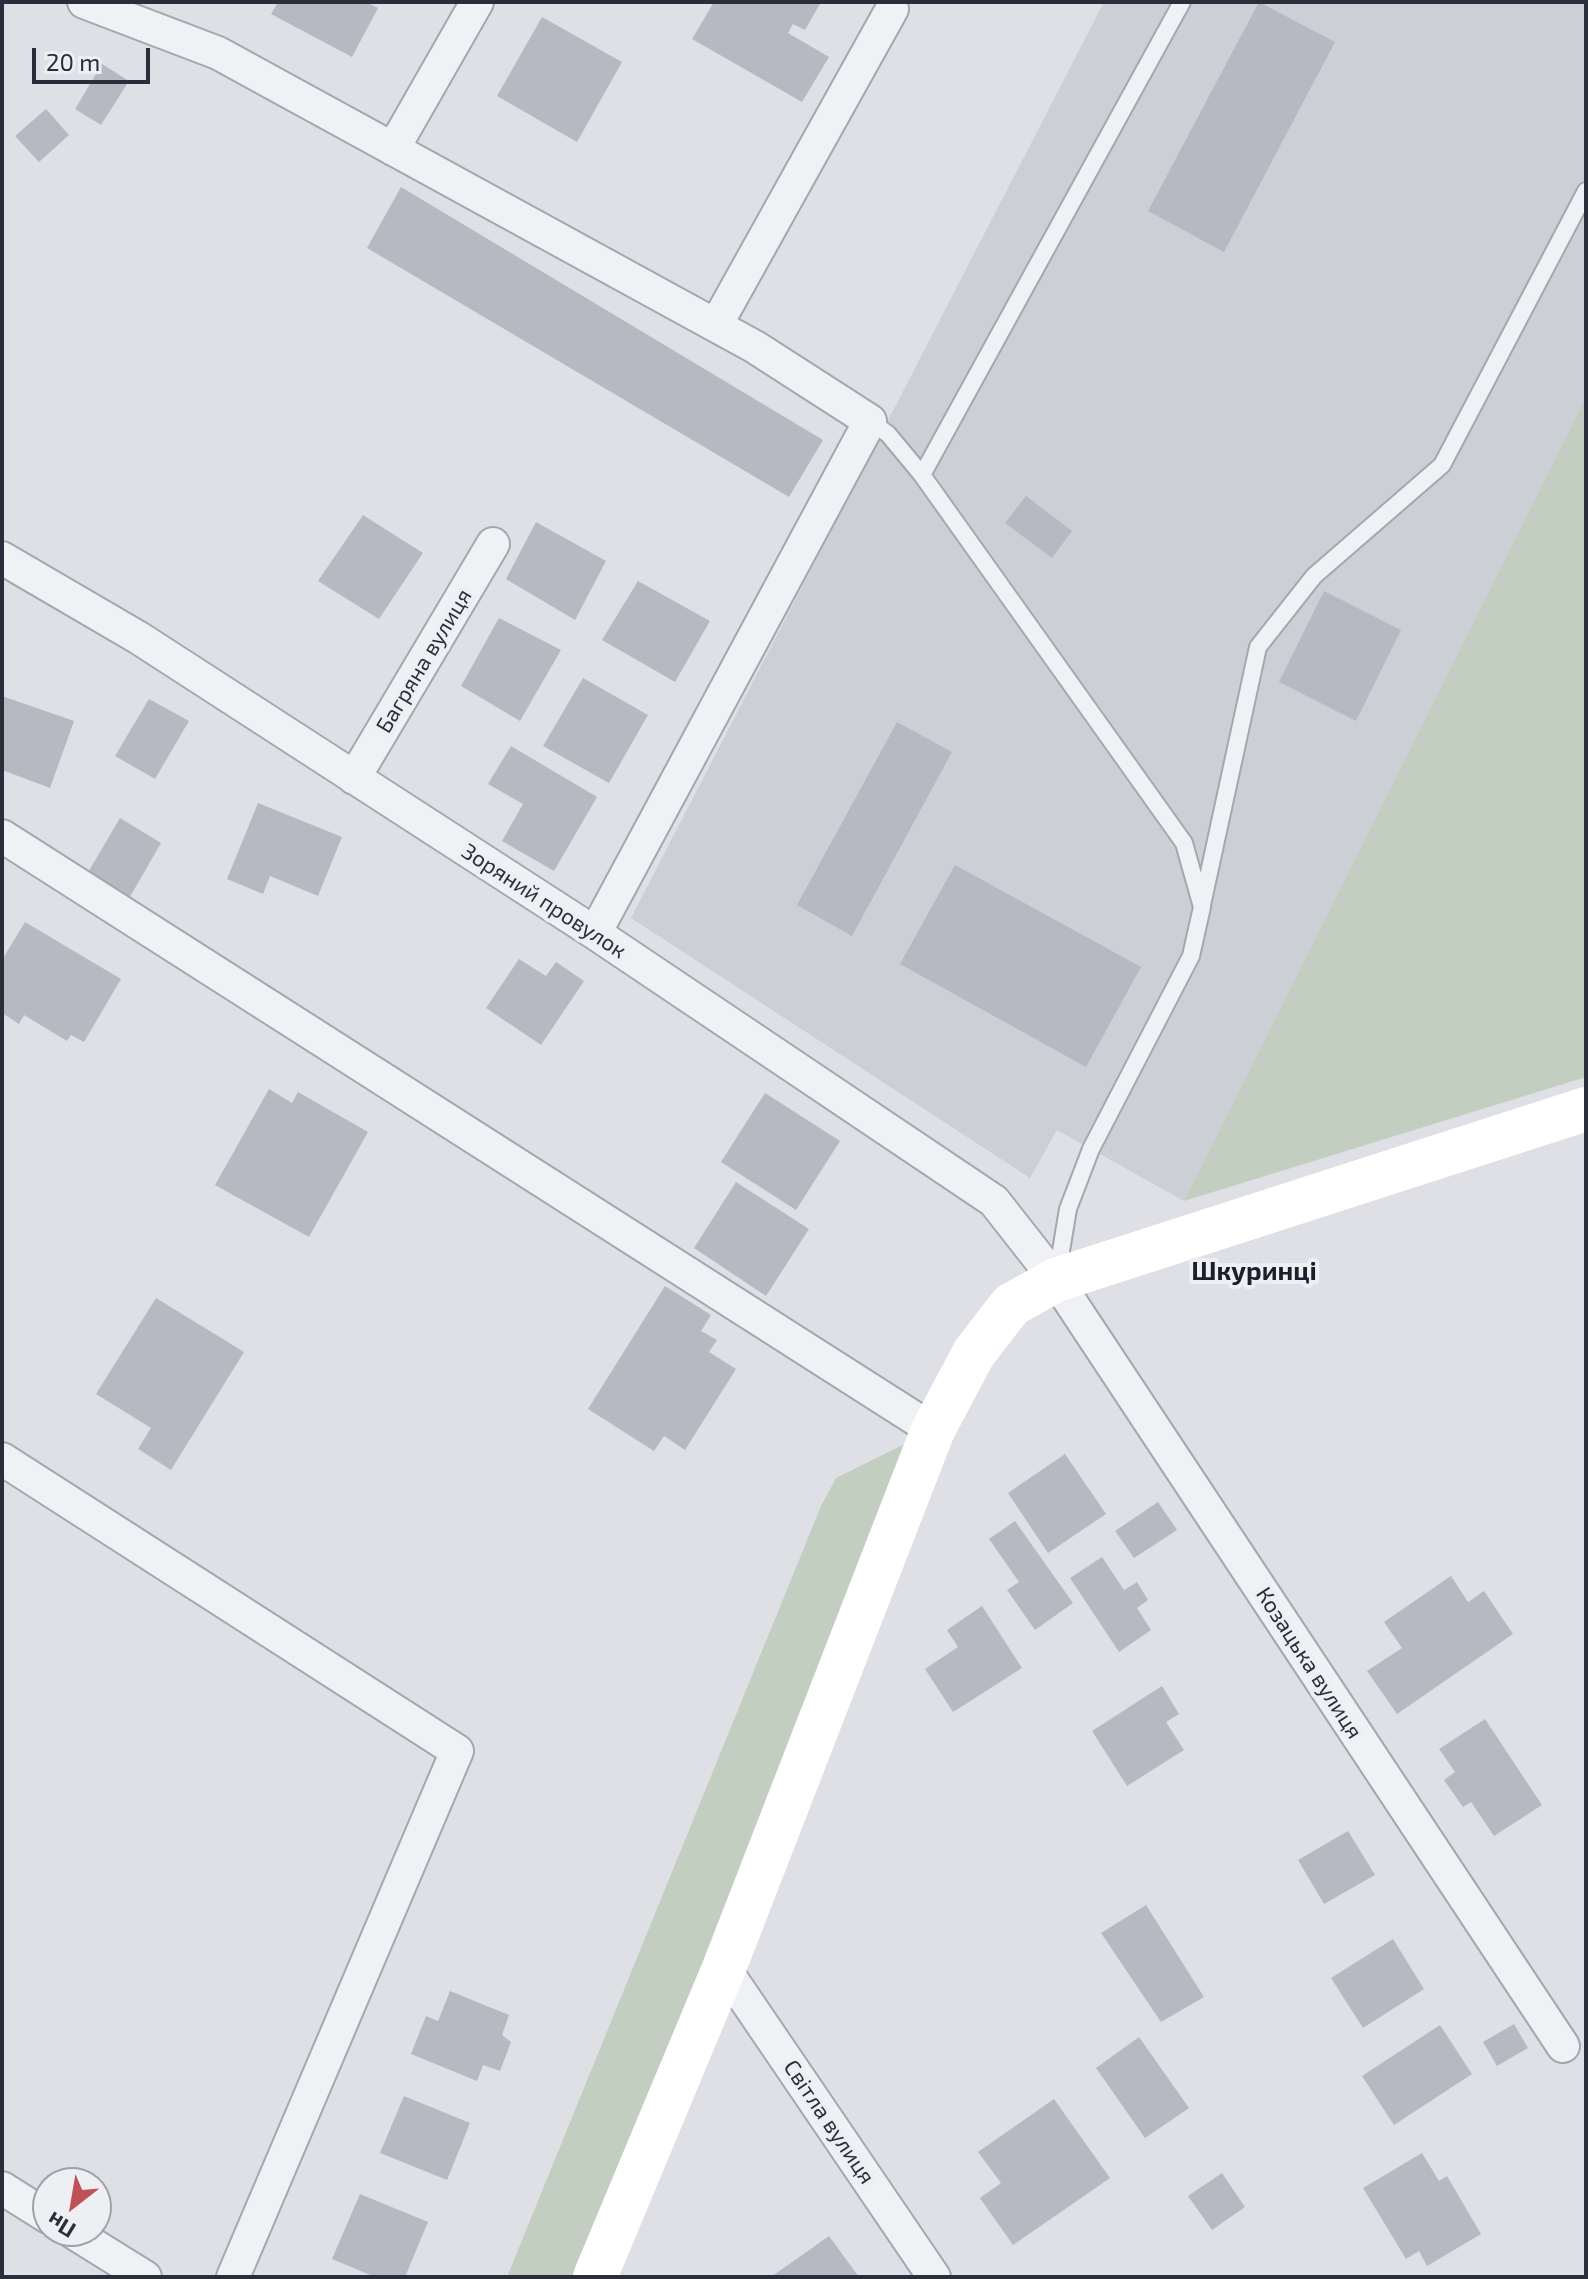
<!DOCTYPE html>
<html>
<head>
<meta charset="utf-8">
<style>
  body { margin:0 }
  #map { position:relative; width:1588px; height:2279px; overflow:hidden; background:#dee0e6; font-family:"Exo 2",sans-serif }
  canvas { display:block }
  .frame { position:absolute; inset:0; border:4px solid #292e3a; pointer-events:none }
  .north { position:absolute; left:32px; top:2167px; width:80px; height:80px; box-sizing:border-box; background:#edeff3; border:2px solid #9fa2a9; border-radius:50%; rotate:211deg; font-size:22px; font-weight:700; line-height:32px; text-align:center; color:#292e3a }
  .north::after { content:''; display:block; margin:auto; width:28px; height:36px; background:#be5056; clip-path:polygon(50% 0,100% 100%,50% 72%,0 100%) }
  .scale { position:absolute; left:32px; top:48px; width:118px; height:36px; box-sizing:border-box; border:4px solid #292e3a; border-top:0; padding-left:10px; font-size:24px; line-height:28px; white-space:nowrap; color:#292e3a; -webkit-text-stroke:6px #edeff3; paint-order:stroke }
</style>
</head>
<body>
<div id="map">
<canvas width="1588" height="2279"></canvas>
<div class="frame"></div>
<div class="north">Пн</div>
<div class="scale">20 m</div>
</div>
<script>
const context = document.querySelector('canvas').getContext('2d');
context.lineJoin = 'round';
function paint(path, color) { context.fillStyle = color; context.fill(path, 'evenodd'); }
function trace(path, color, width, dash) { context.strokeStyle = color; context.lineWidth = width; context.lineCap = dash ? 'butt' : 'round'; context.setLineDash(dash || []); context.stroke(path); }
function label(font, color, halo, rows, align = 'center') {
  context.font = font + ' "Exo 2",sans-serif'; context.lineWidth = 8; context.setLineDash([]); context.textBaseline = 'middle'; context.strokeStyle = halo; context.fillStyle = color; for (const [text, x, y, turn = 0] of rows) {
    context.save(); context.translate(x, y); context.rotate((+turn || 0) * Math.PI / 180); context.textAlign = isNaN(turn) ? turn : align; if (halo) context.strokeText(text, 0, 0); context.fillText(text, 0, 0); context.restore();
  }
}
paint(new Path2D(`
  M1104 2H1586V397L1184 1201 1057 1130 1030 1178 631 918Z`), '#cccfd6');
paint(new Path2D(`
  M1586 397V1077L1184 1201Z
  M933 1430 595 2277H507L821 1506 836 1478Z`), '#c2cec0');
paint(new Path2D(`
  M278 2H366L378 8 352 57 271 14Z
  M714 2H821L805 30 793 24 788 33 829 57 802 102 692 39Z
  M1259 2 1335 42 1224 252 1148 211Z
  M542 17 622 62 577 142 497 96Z
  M102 64 129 81 101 125 75 109Z
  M46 109 69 135 39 162 15 136Z
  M401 187 823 440 789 497 367 248Z
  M1026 496 1072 531 1052 558 1005 523Z
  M363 515 423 553 379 619 318 581Z
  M536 522 606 561 575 620 506 579Z
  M638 581 710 621 675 682 602 640Z
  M1324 591 1401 630 1356 721 1279 682Z
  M499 618 561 650 520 721 461 686Z
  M583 678 648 715 609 783 543 746Z
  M2 696 74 721 50 788 2 770Z
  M149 699 189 721 155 779 115 756Z
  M897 722 952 752 852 936 797 905Z
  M511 746 597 797 554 871 502 841 523 804 488 784Z
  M258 803 342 837 318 896 270 876 263 894 227 879Z
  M120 818 161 843 127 902 87 874Z
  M955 865 1141 967 1086 1067 900 964Z
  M25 922 121 979 84 1042 71 1035 67 1041 24 1015 19 1024 2 1013V960Z
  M519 959 546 976 556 962 584 981 541 1045 486 1008Z
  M269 1089 292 1103 298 1092 368 1132 309 1237 215 1185Z
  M765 1093 840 1141 796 1210 721 1162Z
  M736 1182 809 1229 766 1296 694 1248Z
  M665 1286 711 1315 701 1331 717 1340 709 1352 736 1369 685 1450 664 1436 654 1451 588 1409Z
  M156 1298 244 1352 171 1470 138 1449 151 1428 96 1394Z
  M1065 1454 1106 1514 1048 1553 1008 1493Z
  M1158 1502 1177 1530 1134 1558 1115 1531Z
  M1015 1521 1073 1603 1035 1630 1007 1590 1019 1582 989 1539Z
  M1102 1557 1124 1590 1137 1582 1148 1600 1137 1608 1151 1630 1119 1652 1070 1578Z
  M1451 1576 1468 1602 1484 1591 1513 1634 1397 1714 1367 1671 1402 1648 1384 1622Z
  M982 1606 1022 1668 953 1712 925 1669 958 1647 947 1630Z
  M1162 1686 1179 1714 1166 1722 1184 1750 1127 1786 1092 1731Z
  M1485 1719 1542 1805 1494 1836 1471 1802 1463 1807 1444 1780 1455 1772 1439 1749Z
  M1348 1831 1375 1875 1324 1904 1298 1860Z
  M1146 1905 1204 1997 1161 2022 1101 1933Z
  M1393 1939 1424 1989 1363 2028 1331 1978Z
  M450 1991 509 2015 502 2035 511 2042 500 2071 483 2065 477 2081 411 2054 426 2016 438 2021Z
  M1514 2024 1528 2048 1497 2066 1483 2042Z
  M1440 2025 1472 2074 1394 2125 1362 2076Z
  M1139 2037 1189 2108 1145 2138 1096 2068Z
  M404 2096 470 2123 447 2180 380 2153Z
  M1054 2099 1110 2178 1013 2245 980 2198 1001 2183 978 2152Z
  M1422 2153 1439 2181 1447 2176 1481 2234 1427 2266 1419 2251 1406 2259 1363 2188Z
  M1222 2173 1245 2207 1212 2230 1188 2196Z
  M360 2194 428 2222 405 2277H375L332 2259Z
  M829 2236 859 2277H771Z`), '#b6b9c2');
const lane = new Path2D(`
  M870 421 888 434 922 475 1184 843 1202 907 1191 956 1091 1149 1068 1209 1057 1275
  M922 475 1182 2
  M1202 905 1258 647 1314 576 1442 465 1586 191`);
const street = new Path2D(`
  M84 2 218 53 755 347 870 421 595 933
  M393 149 477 2
  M716 325 892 9
  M2 558 139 638 595 933 994 1201 1056 1280 1563 2046
  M354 778 493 544
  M2 836 933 1430
  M2 1459 457 1751 233 2277
  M724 1968 934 2277
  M2 2188 48 2217
  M71 2231 145 2277`);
trace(lane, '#a4a7af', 20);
trace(street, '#a4a7af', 36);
trace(lane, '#f0f1f4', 16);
trace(street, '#f0f1f4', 32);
trace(new Path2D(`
  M595 2277 724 1968 933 1430 974 1353 1011 1305 1056 1280 1586 1109`), '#fff', 44);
label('22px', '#292e3a', '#edeff3', [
  ["Багряна вулиця",424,661,-59],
  ["Зоряний провулок",544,901,33],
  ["Козацька вулиця",1309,1663,57],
  ["Світла вулиця",829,2122,56]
]);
label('bold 26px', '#1b1f2b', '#edeff3', [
  ["Шкуринці",1254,1271]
]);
</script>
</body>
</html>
